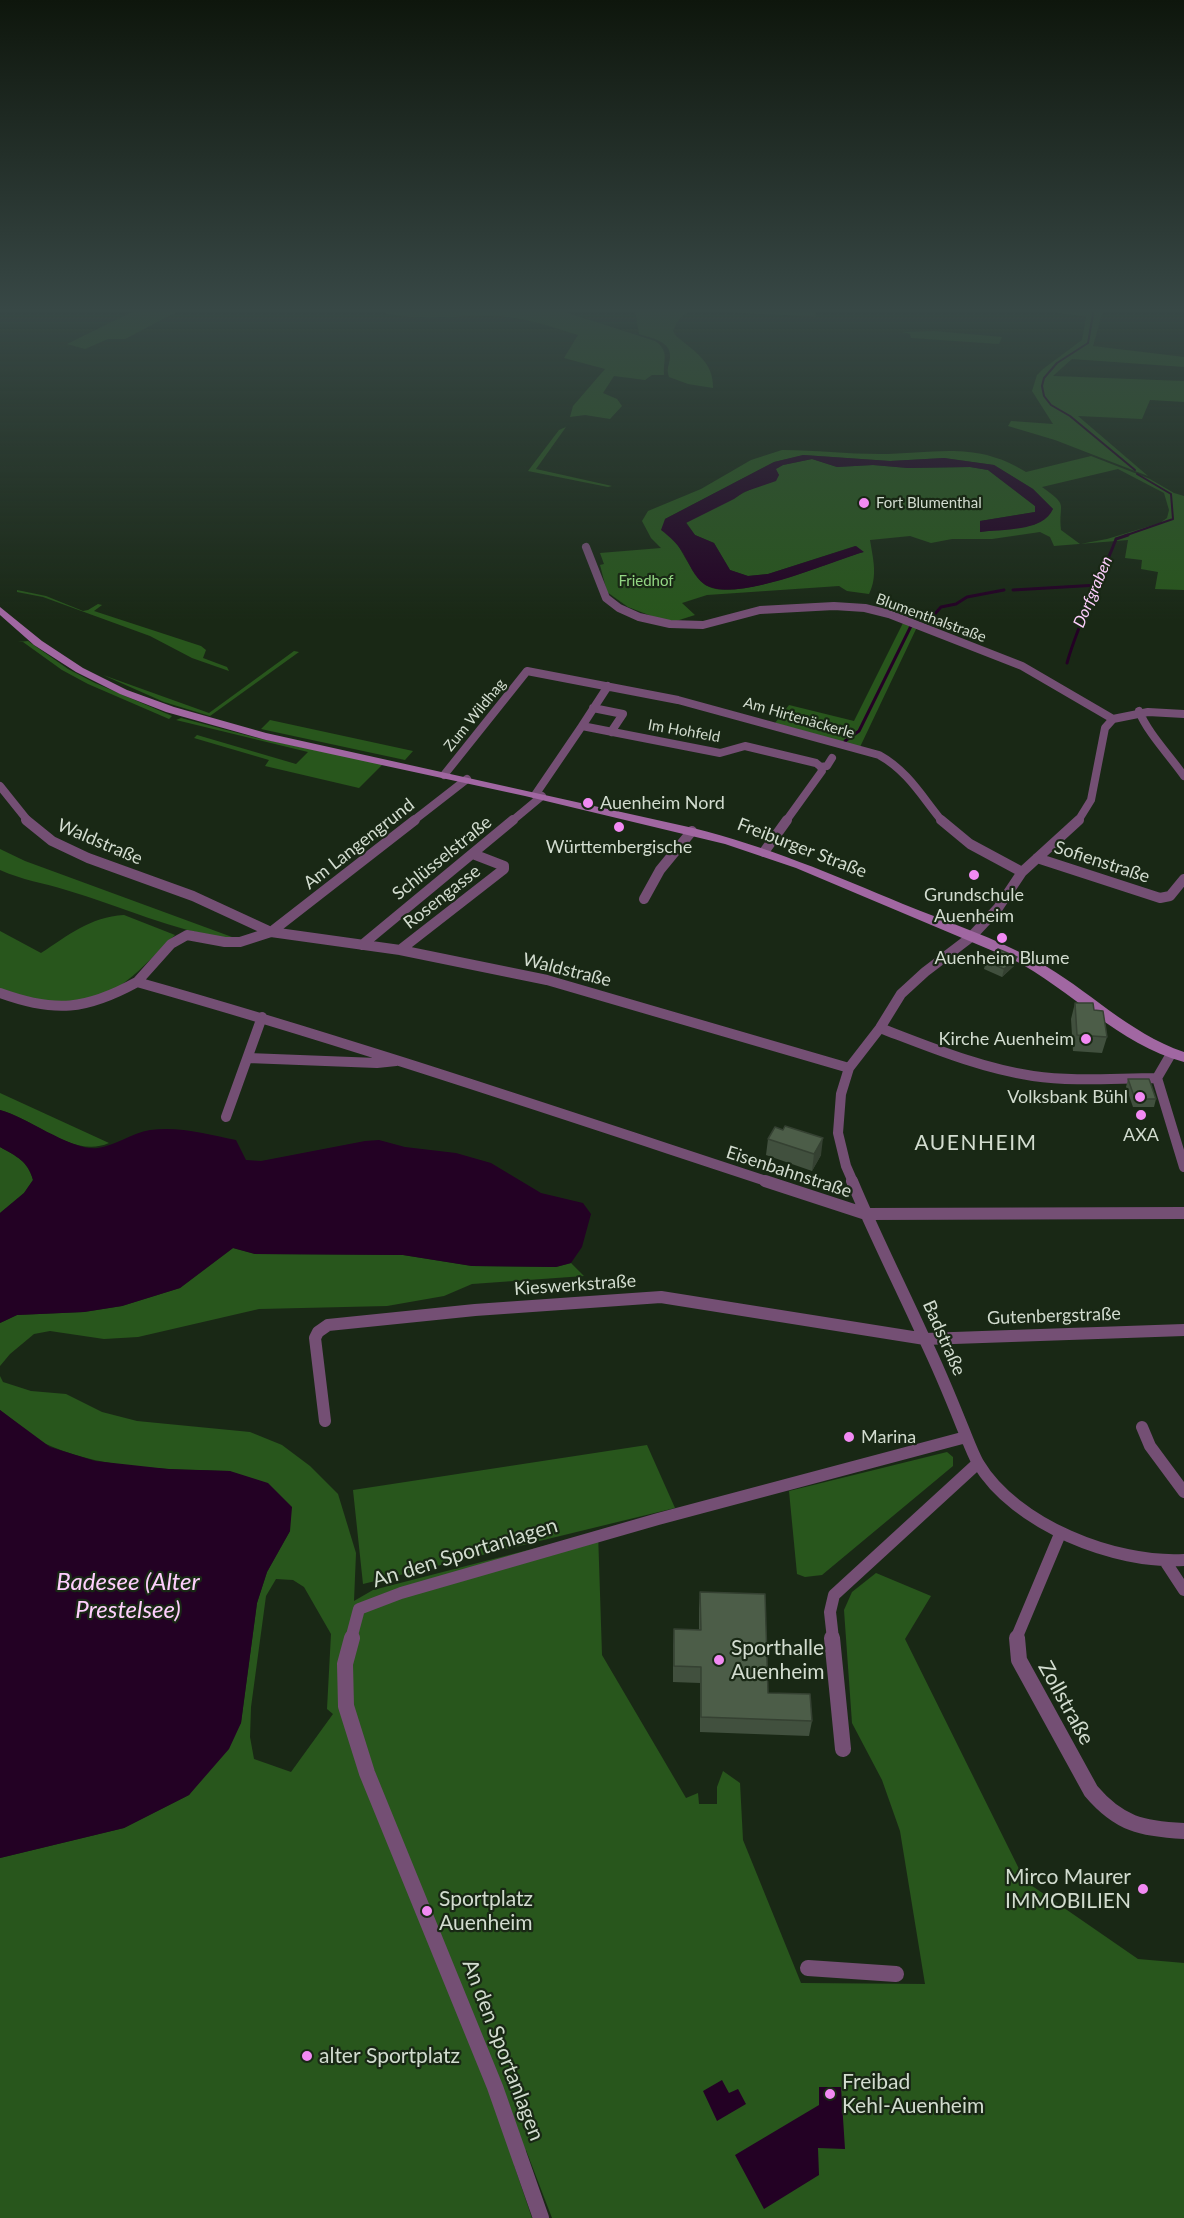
<!DOCTYPE html>
<html>
<head>
<meta charset="utf-8">
<style>
  body { margin:0 }
  canvas { display:block; background:#192815 }
</style>
</head>
<body>
<canvas width="1184" height="2218"></canvas>
<script>
const context = document.querySelector('canvas').getContext('2d');
context.lineJoin = 'round';
function paint(path, color) { context.fillStyle = color; context.fill(path, 'evenodd'); }
function trace(path, color, width, dash) { context.strokeStyle = color; context.lineWidth = width; context.lineCap = dash ? 'butt' : 'round'; context.setLineDash(dash || []); context.stroke(path); }
function label(font, color, halo, rows, align = 'center') {
  context.font = font + ' Lato,sans-serif'; context.lineWidth = 4.5; context.setLineDash([]); context.textBaseline = 'middle'; context.strokeStyle = halo; context.fillStyle = color; for (const [text, x, y, turn = 0] of rows) {
    context.save(); context.translate(x, y); context.rotate((+turn || 0) * Math.PI / 180); context.textAlign = isNaN(turn) ? turn : align; if (halo) context.strokeText(text, 0, 0); context.fillText(text, 0, 0); context.restore();
  }
}
paint(new Path2D(`
  M134 311H179L125 339H108L85 349 67 344Z
  M378 311H562L655 341C670 351 663 360 664 375H652L645 380 614 376 603 393 617 399 622 406 610 419 585 415 570 417 573 406 605 369 564 358 578 335C550 326 522 317 492 316 453 315 416 323 378 311Z
  M635 311H688L677 322 673 331 676 336C694 351 714 362 713 388L688 384 669 377C666 369 669 366 670 358 672 341 651 338 639 334Z
  M727 311 815 312 816 317 727 312Z
  M1047 311H1103L1093 346 1184 357V367L1072 359 1053 376 1184 381V402L1150 400 1142 419 1078 416 1148 476 1055 440 1008 426 1011 421 1053 424 1032 391 1037 375 1043 369 1082 340 1086 317Z
  M934 331 1002 337 999 344 911 338 910 334 903 332Z
  M566 427 536 469 612 486 608 487 528 471 559 430Z
  M782 450C815 450 846 454 879 454 934 454 975 440 1026 472L1091 456 1150 479 1174 493 1184 496V590L1155 589 1158 572 1141 569 1142 560 1125 558 1128 540 1054 546 1050 537 1040 532 992 539H952L931 543 910 536 870 540C873 559 878 576 869 594L847 591 839 586 707 595 682 603 695 615 673 622 654 617 628 607 607 592 600 565 604 564 600 553 661 548 651 538 642 521 648 511 701 489 751 460ZM804 455 890 461 944 458 994 465 1033 489 1053 509 1034 525 980 532V521L1035 512V506L988 470 970 467 908 468 873 465 837 467 812 459 783 465 775 469 779 475 686 522 695 535 714 543 730 570 748 576 768 574 855 546 863 552C834 560 728 607 703 583 691 572 672 534 665 519L774 462ZM1118 469 1164 493 1169 510 1167 518 1160 523 1107 539 1080 544 1061 530C1058 502 1070 507 1042 487Z
  M17 590 46 596 83 611 88 610 98 604 102 605 94 611 201 646 206 650 203 658 227 667 229 671 192 658 150 636 43 597 17 592Z
  M904 621 917 627 860 747 775 723 789 705 854 721Z
  M28 641 68 669 95 683 172 716 169 719 88 684 62 670 23 642H18Z
  M294 651 299 652 210 716 164 702 103 675 209 713Z
  M181 718 257 738 383 764 359 788 265 766 269 760 194 738 197 735 296 764 308 752 176 720Z
  M270 720 413 751 405 760 261 729Z
  M0 849 25 861 232 937 230 939C171 930 123 907 66 890 44 883 22 880 0 870Z
  M124 915 175 935C139 969 114 1006 59 1003 40 1003 19 994 0 990V931L41 953C69 935 90 917 124 915Z
  M0 1093 109 1143C73 1159 35 1119 0 1110Z
  M0 1147C16 1156 28 1161 33 1180L24 1193 0 1213Z
  M233 1248 255 1254 403 1255 472 1266 556 1267 571 1263 584 1276 472 1284 444 1296 387 1306 259 1309 138 1337 104 1339 50 1331 34 1334 10 1354 0 1366V1323L17 1315 84 1312 122 1306 180 1288Z
  M0 1376 3 1382 31 1391 66 1394 102 1412 137 1421 250 1432 282 1445 310 1466 338 1494 356 1553 354 1601 373 1590 598 1532 602 1655 686 1798 698 1793 699 1804H717V1787L723 1771 740 1783 743 1840 801 1983 925 1984 900 1831 882 1780 852 1723 844 1610 852 1592 876 1573 931 1596 905 1639 1025 1881 1138 1959 1184 1963V2218H552L526 2150 514 2165 532 2218H0V1858L124 1828 189 1795 241 1723 257 1603 267 1572 290 1531 230 1471C171 1469 108 1470 53 1447 34 1440 16 1422 0 1410ZM276 1579 293 1580 304 1587 331 1634 327 1709 333 1714 291 1772 254 1759 250 1737 251 1707 266 1596Z
  M647 1445 675 1508 363 1584 353 1490Z
  M947 1452 953 1457V1466L822 1575 805 1577 797 1574 789 1491Z`), '#28561c');
paint(new Path2D(`
  M803 455 890 461 944 458 994 465 1033 489 1053 509C1043 532 1002 529 980 532V521L1035 512V506L988 470 970 467 908 468 873 465 837 467 812 459 783 465 776 469 779 475 776 481 744 492 734 499 686 523 695 535 714 543 730 570 748 576 768 574 856 546 864 552C831 561 735 605 704 584 694 577 689 563 683 553 677 543 670 537 661 530L665 519 774 462Z
  M0 1110C27 1117 73 1152 98 1148 114 1146 132 1133 150 1130 179 1126 207 1134 236 1140L246 1160 261 1161 365 1141 379 1140 405 1147 456 1153 491 1163 541 1193 583 1203 591 1214 582 1247 571 1263 556 1267 472 1266 403 1255 255 1254 233 1248 180 1288 122 1306 84 1312 17 1315 0 1323V1213L24 1193 33 1180C28 1161 16 1156 0 1147Z
  M0 1410 50 1447 95 1461 168 1469 230 1471 268 1483 292 1507 290 1531 267 1572 257 1603 241 1723 229 1749 189 1795 124 1828 0 1858Z
  M722 2080 729 2093 738 2089 746 2104 717 2121 703 2091Z
  M819 2087H841L845 2149 818 2148 819 2175 764 2209 735 2155 819 2105Z`), '#230124');
trace(new Path2D(`
  M1091 311 1093 314 1088 343 1057 363 1044 378 1042 386 1044 396 1051 405 1070 416 1135 470
  M1124 536 1173 519 1171 494 1137 474`), '#230124', 2);
trace(new Path2D(`
  M1013 590 1098 585
  M918 619 933 616 941 607 956 604 967 597 1004 590
  M1067 663C1079 620 1100 581 1116 539L1128 535
  M845 741 859 731 911 626`), '#230124', 3);
trace(new Path2D(`
  M586 547 606 598 619 608 639 617 670 624 703 625 760 610 834 606 865 608 889 614 1022 666 1113 719 1148 712 1184 714
  M593 708 623 714 611 732
  M1139 711C1147 732 1170 756 1184 776
  M582 726 608 686
  M444 775 527 671 678 700 879 755C908 771 922 797 942 821
  M0 786 28 821
  M535 795 582 726 720 753 745 746 816 763 821 767
  M413 821 467 779
  M512 821 542 796
  M786 821 822 771 821 767 827 766 832 758
  M1078 821 1091 800 1105 728 1113 719`), '#744f74', 8);
trace(new Path2D(`
  M26 820 52 841 88 858 193 896 271 932 415 820
  M941 820 970 844 1022 872
  M764 852 787 820
  M1037 858 1160 898 1170 896 1184 879
  M644 899 660 870 692 831
  M362 945 513 820
  M400 950 504 869V866L473 854
  M137 982 171 944 187 935 225 942H240L271 932 400 950 547 980 849 1068
  M0 993C55 1013 86 1010 137 982 350 1042 559 1113 769 1182
  M880 1028C930 1047 980 1068 1033 1076 1074 1082 1116 1078 1157 1078
  M248 1058 377 1063 396 1061
  M1157 1078 1184 1167
  M1157 1078 1171 1054
  M226 1117 262 1017
  M853 1182 846 1166 838 1133 841 1094 849 1068 880 1028 901 994 925 972 971 937 998 908 1022 872 1079 820`), '#744f74', 10);
trace(new Path2D(`
  M765 1181 866 1214 1184 1213
  M852 1181C874 1234 900 1285 924 1338 938 1367 950 1396 962 1426 967 1438 972 1452 978 1463 1015 1525 1115 1564 1184 1560
  M325 1421 315 1338 318 1332 328 1325 475 1310 661 1297 925 1339 1184 1330
  M1142 1427 1150 1446 1184 1492
  M1165 1561 1184 1590
  M351 1639 359 1609 401 1593 658 1519 966 1437
  M833 1639 830 1612 834 1595 978 1463
  M1016 1639 1060 1534`), '#744f74', 12);
trace(new Path2D(`
  M352 1638 345 1664 346 1706 367 1773 495 2087 541 2218
  M832 1638 843 1749
  M1017 1638 1019 1660 1091 1791C1119 1824 1142 1829 1184 1831
  M808 1968 896 1974`), '#744f74', 16);
paint(new Path2D(`
  M0 607 42 641 83 668 127 690 174 707 266 733 693 828C766 846 834 875 903 904 948 922 995 938 1037 961 1088 989 1128 1033 1184 1052V1062C1118 1044 1072 990 1012 959L796 868 725 844 525 796 266 740 166 712 120 694 76 672 34 645 0 615Z`), '#a167a2');
paint(new Path2D(`
  M986 961 1015 965 1002 977 984 969Z
  M1075 1003 1094 1010 1107 1037 1102 1053 1073 1051 1071 1019Z
  M1128 1079 1156 1099 1154 1107H1133L1126 1087Z
  M768 1139 821 1155 812 1171 766 1155Z
  M700 1592 768 1693 812 1721 809 1736 700 1732V1683L673 1682V1645L674 1629 699 1630V1608Z`), '#41503e');
paint(new Path2D(`
  M1017 957 1015 965 1002 977 1004 969Z
  M823 1138 821 1155 812 1171 814 1154Z`), '#354132');
const building = new Path2D(`
  M998 949 1017 957 1004 969 986 961Z
  M1075 1003H1093L1094 1010 1103 1011 1107 1037 1077 1035Z
  M1128 1079H1149L1156 1099H1135Z
  M785 1126 823 1138 814 1154 768 1139 775 1127 783 1130Z
  M700 1592 765 1594 768 1693 810 1694 812 1721 701 1717V1667L674 1666V1629L701 1630Z`);
paint(building, '#4c5d48');
trace(building, '#354132', 1.5);
const sky = context.createLinearGradient(0, 0, 0, 621);
sky.addColorStop(0, '#0e160c');
sky.addColorStop(0.5, '#384846');
sky.addColorStop(1, '#38484600');
context.fillStyle = sky;
context.fillRect(0, 0, 1184, 621);
for (const [x, y, r, color] of [
  [864,503,6,"#f28af3"],
  [588,803,6,"#f28af3"],
  [619,827,6,"#f28af3"],
  [974,875,6,"#f28af3"],
  [1002,938,6,"#f28af3"],
  [1086,1039,6,"#f28af3"],
  [1140,1097,6,"#f28af3"],
  [1141,1115,6,"#f28af3"],
  [849,1437,6,"#f28af3"],
  [719,1660,6,"#f28af3"],
  [1143,1889,6,"#f28af3"],
  [427,1911,6,"#f28af3"],
  [307,2056,6,"#f28af3"],
  [830,2094,6,"#f28af3"]
]) { const dot = new Path2D(); dot.arc(x, y, r, 0, 2 * Math.PI); context.fillStyle = color; context.fill(dot); trace(dot, '#192815', 2); }
label('15px', '#d2dccf', '#192815', [
  ["Fort Blumenthal",876,503]
], 'left');
label('15px', '#93d683', '#192815', [
  ["Friedhof",646,581]
]);
label('15px', '#d2dccf', '#192815', [
  ["Blumenthalstraße",931,618,20],
  ["Zum Wildhag",475,715,-51],
  ["Am Hirtenäckerle",799,718,16],
  ["Im Hohfeld",684,731,10]
]);
label('italic 16px', '#fecffd', '#192815', [
  ["Dorfgraben",1093,592,-67]
]);
label('18px', '#d2dccf', '#192815', [
  ["Auenheim Nord",600,803,"left"],
  ["Württembergische",619,847],
  ["Grundschule",974,895],
  ["Auenheim",974,916],
  ["Auenheim Blume",1002,958],
  ["Kirche Auenheim",1074,1039,"right"],
  ["Volksbank Bühl",1128,1097,"right"],
  ["AXA",1141,1135],
  ["Marina",861,1437,"left"]
]);
label('18px', '#d2dccf', '#192815', [
  ["Waldstraße",100,842,23],
  ["Am Langengrund",359,844,-38],
  ["Freiburger Straße",802,848,21],
  ["Schlüsselstraße",442,858,-39],
  ["Sofienstraße",1102,862,18],
  ["Rosengasse",442,897,-38],
  ["Waldstraße",567,970,14],
  ["Eisenbahnstraße",789,1172,18],
  ["Kieswerkstraße",575,1285,-4],
  ["Gutenbergstraße",1054,1316,-2],
  ["Badstraße",944,1338,66]
]);
context.letterSpacing = '1.5px';
label('21px', '#d2dccf', '#192815', [
  ["AUENHEIM",976,1143]
]);
context.letterSpacing = '0px';
label('21px', '#d2dccf', '#192815', [
  ["An den Sportanlagen",465,1553,-17],
  ["Zollstraße",1066,1703,61],
  ["An den Sportanlagen",503,2050,69]
]);
label('21px', '#d2dccf', '#192815', [
  ["Sporthalle",731,1648],
  ["Auenheim",731,1672],
  ["Mirco Maurer",1131,1877,"right"],
  ["IMMOBILIEN",1131,1901,"right"],
  ["Sportplatz",439,1899],
  ["Auenheim",439,1923],
  ["alter Sportplatz",319,2056],
  ["Freibad",842,2082],
  ["Kehl-Auenheim",842,2106]
], 'left');
label('italic 24px', '#fecffd', '#192815', [
  ["Badesee (Alter",128,1582],
  ["Prestelsee)",128,1610]
]);
</script>
</body>
</html>
